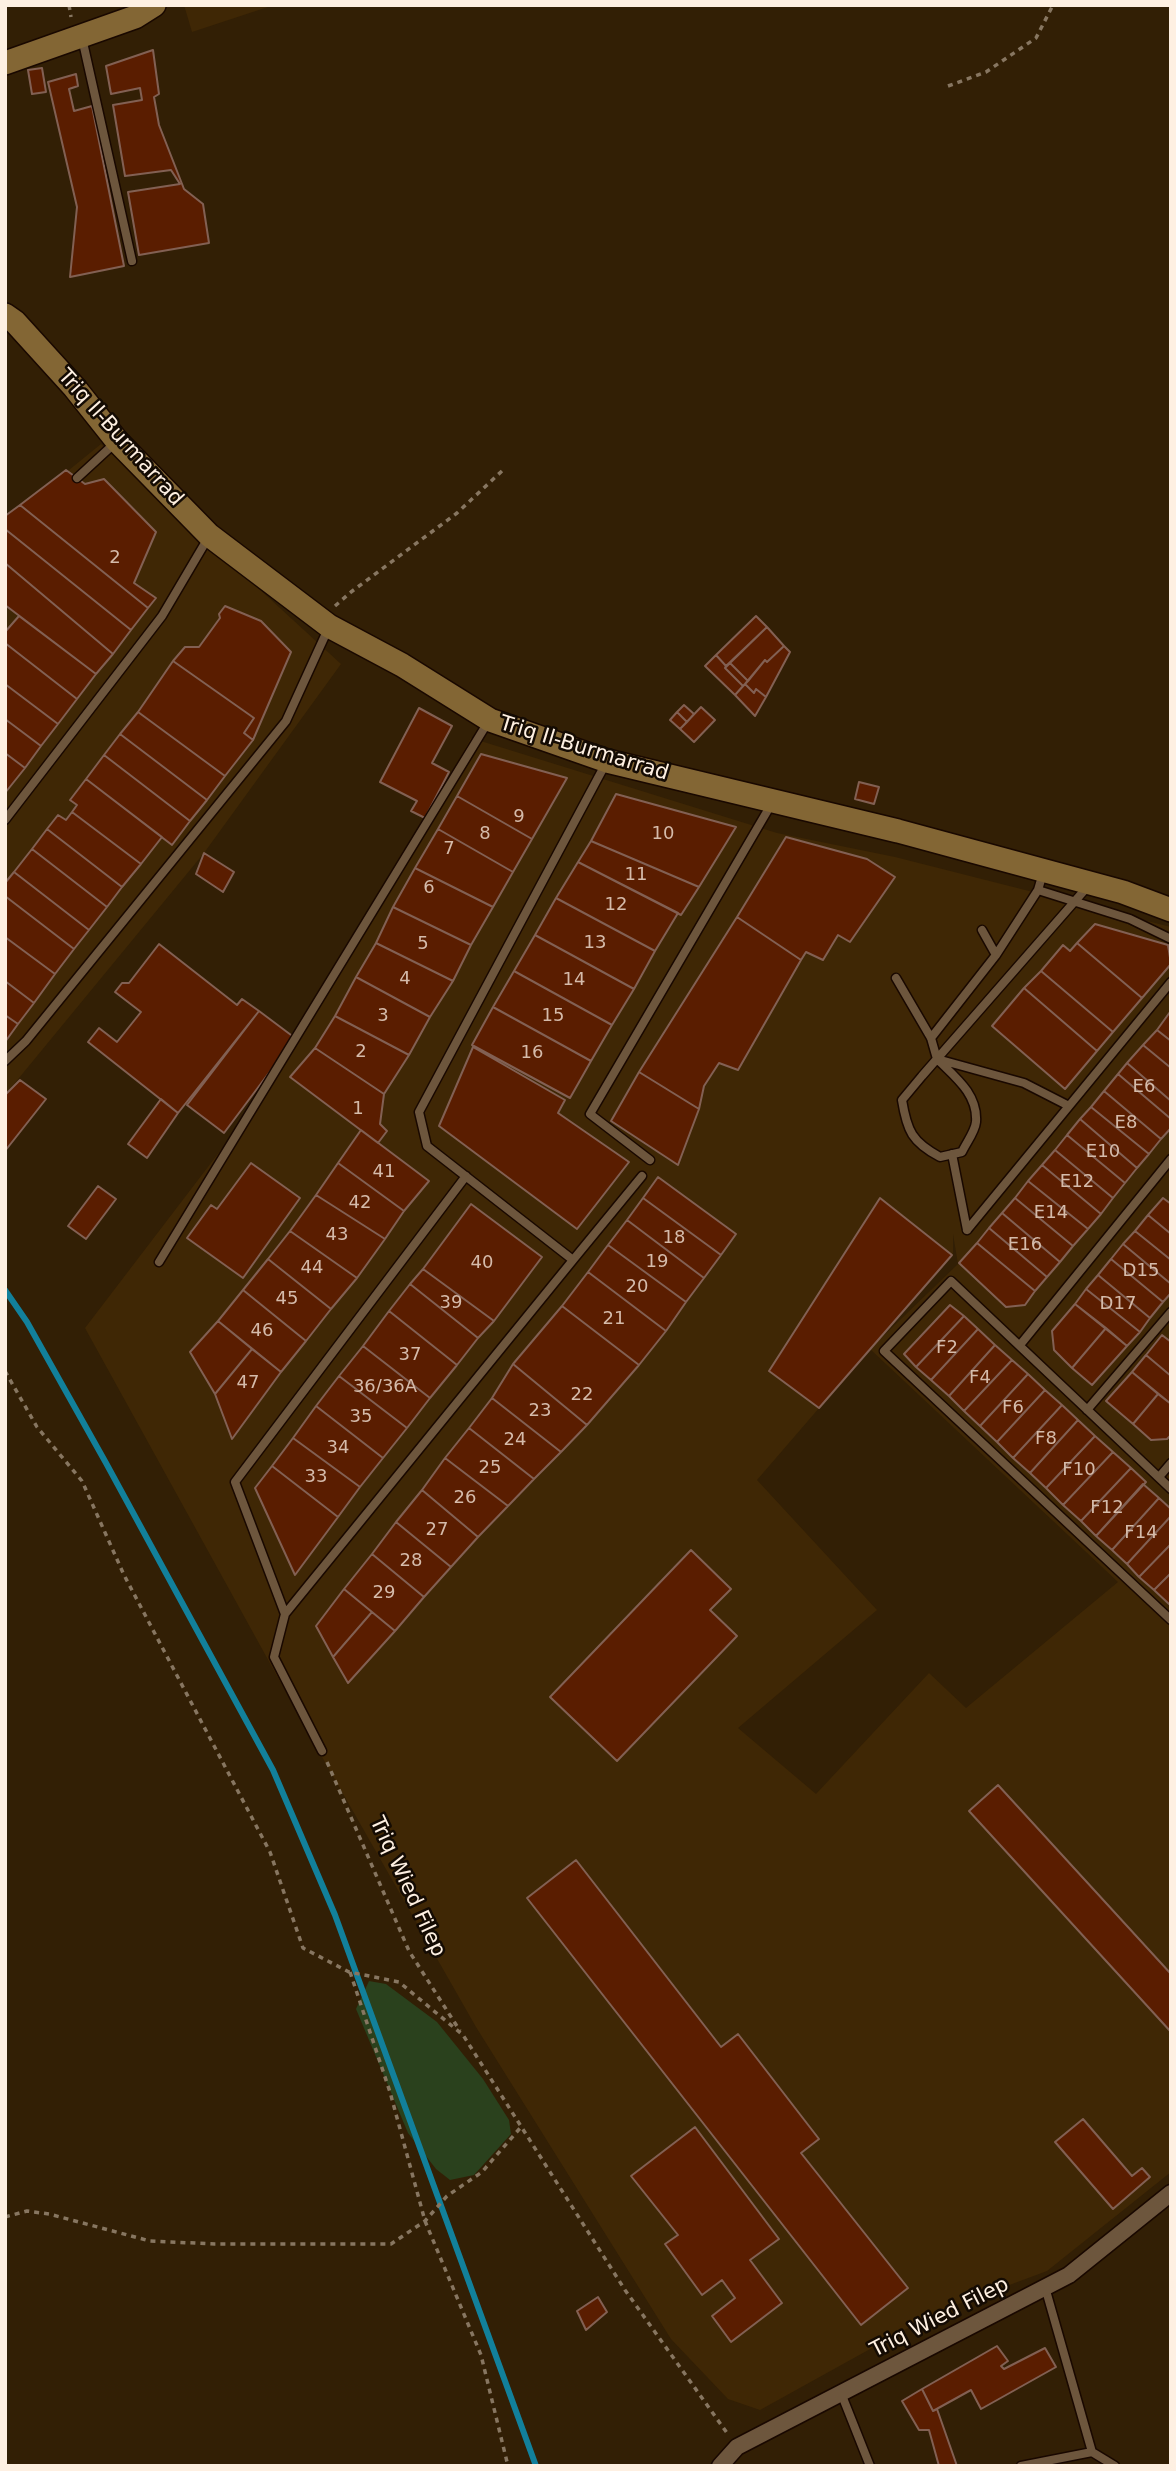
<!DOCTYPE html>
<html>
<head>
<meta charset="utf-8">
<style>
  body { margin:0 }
  #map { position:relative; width:1176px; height:2471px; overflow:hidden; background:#321f05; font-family:"DejaVu Sans",sans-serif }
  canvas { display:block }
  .frame { position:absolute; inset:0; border:7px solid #fef0e2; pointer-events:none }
</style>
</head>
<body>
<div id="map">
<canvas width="1176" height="2471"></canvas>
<div class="frame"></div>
</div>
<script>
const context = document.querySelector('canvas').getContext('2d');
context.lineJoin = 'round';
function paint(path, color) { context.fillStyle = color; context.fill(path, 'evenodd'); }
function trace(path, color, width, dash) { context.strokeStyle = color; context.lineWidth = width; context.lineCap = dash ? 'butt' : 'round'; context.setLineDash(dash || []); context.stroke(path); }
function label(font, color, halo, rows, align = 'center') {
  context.font = font + ' "DejaVu Sans",sans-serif'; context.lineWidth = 5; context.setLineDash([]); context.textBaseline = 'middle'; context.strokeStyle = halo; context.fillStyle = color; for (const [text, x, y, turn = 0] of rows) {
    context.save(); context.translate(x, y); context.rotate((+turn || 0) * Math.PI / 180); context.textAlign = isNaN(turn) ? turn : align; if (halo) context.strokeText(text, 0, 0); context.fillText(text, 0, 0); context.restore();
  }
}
paint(new Path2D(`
  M184 5H274L192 32Z
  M101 444 341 664 204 853 5 1095V522Z
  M471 738 777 833 895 857 1171 927V2172L1047 2271 937 2312 760 2410 728 2399 671 2339 476 2027 309 1734 85 1328 227 1142 353 947ZM953 1234 958 1264 873 1346 953 1253ZM870 1349 1118 1582 966 1708 929 1673 816 1794 738 1728 877 1610 757 1480Z`), '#3f2705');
paint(new Path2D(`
  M369 1981 386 1984 437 2022 483 2079 509 2120 511 2134 474 2175 450 2180 436 2169 408 2133 356 2009Z`), '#2a411d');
trace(new Path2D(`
  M5 1290 27 1322 106 1463 273 1770 335 1915 536 2466`), '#12809b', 6);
const building = new Path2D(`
  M153 50 159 94 154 97 159 125 184 189 203 204 209 243 139 255 128 192 180 184 171 170 125 176 113 105 142 100 140 88 111 94 106 66Z
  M42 68 46 92 32 94 28 70Z
  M76 74 78 86 69 89 74 111 92 106 124 266 70 277 77 207 48 82Z
  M66 470 85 484 104 479 156 532 134 583 156 598 148 608 20 505Z
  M20 505 148 608 131 630 5 529V516Z
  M5 529 131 630 113 654 5 563Z
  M5 563 113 654 96 674 5 605Z
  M225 606 261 621 291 652 253 740 244 733 254 718 173 661 185 647H199L220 618 219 614Z
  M19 616 96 674 77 699 5 643V632Z
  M756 616 767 627 726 666 716 655Z
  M767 627 784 646 767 662 765 660 748 681 730 663Z
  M5 643 77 699 58 724 5 684Z
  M784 646 790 652 766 697 756 689 754 693 745 684 765 660 767 662Z
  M716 655 726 666 725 668 743 686 735 695 705 666Z
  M173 661 254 718 244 733 253 740 225 776 138 712Z
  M730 663 748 681 743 686 725 668Z
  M5 684 58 724 41 746 5 719Z
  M745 684 754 693 756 689 766 697 755 716 735 695Z
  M684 705 694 714 687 722 677 712Z
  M701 707 715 720 694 742 680 729Z
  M419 708 452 726 432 763 449 772 425 818 411 811 417 801 380 782Z
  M138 712 225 776 207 800 120 734Z
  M677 712 687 722 680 729 670 720Z
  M5 719 41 746 25 768 5 753Z
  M120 734 207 800 190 821 104 755Z
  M5 753 25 768 5 793Z
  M481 754 567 778 532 839 457 796Z
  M104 755 190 821 172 845 86 779Z
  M86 779 162 837 141 864 72 812 77 805 70 800Z
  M859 782 879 787 874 804 855 799Z
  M616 794 736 827 699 887 591 841Z
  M457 796 532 839 513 872 438 829Z
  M72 812 141 864 122 887 47 829 58 815 66 820Z
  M47 829 122 887 107 907 32 849Z
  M438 829 513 872 493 907 415 868Z
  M786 837 867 859 895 877 850 942 838 935 823 960 806 952 801 960 737 917Z
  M591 841 699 887 681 915 578 862Z
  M32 849 107 907 89 930 14 872Z
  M204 853 234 872 223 892 196 874Z
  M578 862 678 913 655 951 556 898Z
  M415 868 493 907 471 945 393 907Z
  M14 872 89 930 74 949 5 896V883Z
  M5 896 74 949 55 974 5 937Z
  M556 898 655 951 634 989 535 935Z
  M393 907 471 945 453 981 376 943Z
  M737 917 801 960 738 1070 719 1063 704 1086 699 1109 639 1072Z
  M1095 924 1168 945 1171 964 1142 998 1077 943Z
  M535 935 634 989 612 1025 514 971Z
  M5 937 55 974 34 1003 5 981Z
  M376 943 453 981 430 1017 356 977Z
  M1077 943 1142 998 1113 1032 1041 971 1063 945 1070 951Z
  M159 944 237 1005 242 999 259 1011 178 1113 88 1042 99 1028 117 1042 141 1012 115 992 122 983H129Z
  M514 971 612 1025 591 1061 493 1007Z
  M1041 971 1113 1032 1097 1051 1024 988Z
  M356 977 430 1017 409 1055 335 1016Z
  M5 981 34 1003 18 1024 5 1015Z
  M1024 988 1097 1051 1065 1089 992 1026Z
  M493 1007 591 1061 570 1098 472 1045Z
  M259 1011 295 1038 224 1133 187 1105Z
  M1170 1012 1171 1013V1041L1157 1030Z
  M5 1015 18 1024 5 1042Z
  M335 1016 409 1055 384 1094 315 1048Z
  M1157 1030 1171 1041V1068L1143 1045Z
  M1143 1045 1171 1068V1101L1127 1063Z
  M473 1047 565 1100 558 1113 629 1162 577 1229 439 1126Z
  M315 1048 384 1094 380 1124 387 1131 378 1143 290 1077Z
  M1127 1063 1171 1101V1119L1118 1074Z
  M639 1072 699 1109 678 1165 611 1121Z
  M1118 1074 1171 1119V1128L1161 1139 1104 1091Z
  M20 1080 46 1099 5 1151V1095Z
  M1104 1091 1161 1139 1149 1154 1091 1107Z
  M161 1099 178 1113 147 1158 128 1144Z
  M1091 1107 1149 1154 1137 1168 1080 1119Z
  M1080 1119 1137 1168 1125 1183 1067 1135Z
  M361 1130 429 1181 404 1211 338 1163Z
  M1067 1135 1125 1183 1113 1198 1055 1150Z
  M1055 1150 1113 1198 1101 1214 1042 1165Z
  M251 1163 300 1198 243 1278 187 1238 211 1205 217 1209Z
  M338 1163 404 1211 385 1239 316 1195Z
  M1042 1165 1101 1214 1088 1229 1028 1181Z
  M658 1177 736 1234 721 1255 643 1198Z
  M1028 1181 1088 1229 1073 1246 1015 1198Z
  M98 1186 116 1199 86 1239 68 1226Z
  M316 1195 385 1239 357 1278 290 1231Z
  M643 1198 721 1255 704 1278 627 1220Z
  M880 1198 952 1255 819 1408 769 1371Z
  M1015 1198 1073 1246 1060 1262 1002 1213Z
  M1163 1198 1171 1204V1234L1148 1215Z
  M471 1204 542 1257 494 1321 423 1269Z
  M1002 1213 1060 1262 1047 1277 989 1228Z
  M1148 1215 1171 1234V1260L1135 1231Z
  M627 1220 704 1278 686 1302 608 1245Z
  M989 1228 1047 1277 1035 1291 977 1243Z
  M290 1231 357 1278 331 1309 268 1259Z
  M1135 1231 1171 1260V1284L1123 1244Z
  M977 1243 1035 1291 1025 1305 1006 1307 959 1263Z
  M1123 1244 1171 1284V1293L1163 1302 1111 1259Z
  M608 1245 686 1302 666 1331 588 1272Z
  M268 1259 331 1309 306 1341 243 1290Z
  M1111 1259 1163 1302 1150 1318 1098 1275Z
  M423 1269 494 1321 478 1338 410 1284Z
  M588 1272 666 1331 639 1365 562 1306Z
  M1098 1275 1150 1318 1140 1332 1086 1289Z
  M410 1284 478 1338 457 1365 389 1311Z
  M1086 1289 1140 1332 1127 1346 1075 1304Z
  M243 1290 306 1341 281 1372 218 1321Z
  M1075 1304 1106 1328 1072 1368 1054 1350 1052 1331Z
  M950 1305 964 1316 916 1367 904 1354Z
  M562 1306 639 1365 587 1425 513 1364Z
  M389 1311 457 1365 430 1398 363 1346Z
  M964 1316 978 1329 931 1380 916 1367Z
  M218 1321 252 1349 215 1394 190 1352Z
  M1106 1328 1127 1346 1092 1385 1072 1368Z
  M978 1329 995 1345 949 1396 931 1380Z
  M1162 1335 1171 1342V1376L1146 1355Z
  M995 1345 1012 1360 964 1411 949 1396Z
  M363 1346 430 1398 407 1428 339 1376Z
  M252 1349 281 1372 232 1439 215 1394Z
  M1146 1355 1171 1376V1404L1132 1372Z
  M1012 1360 1028 1374 980 1426 964 1411Z
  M513 1364 587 1425 561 1452 492 1398Z
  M1132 1372 1158 1394 1133 1424 1106 1401Z
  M1028 1374 1045 1390 997 1442 980 1426Z
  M339 1376 407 1428 383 1458 316 1406Z
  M1045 1390 1062 1405 1013 1458 997 1442Z
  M1158 1394 1171 1404V1435L1167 1439 1151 1440 1133 1424Z
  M492 1398 561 1452 534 1479 469 1428Z
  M1062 1405 1078 1420 1030 1473 1013 1458Z
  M316 1406 383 1458 360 1487 293 1438Z
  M1078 1420 1095 1436 1046 1488 1030 1473Z
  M469 1428 534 1479 508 1506 445 1458Z
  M1095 1436 1113 1452 1063 1505 1046 1488Z
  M293 1438 360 1487 338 1517 272 1466Z
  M1113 1452 1131 1468 1081 1521 1063 1505Z
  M445 1458 508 1506 478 1537 422 1490Z
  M272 1466 338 1517 295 1575 255 1488Z
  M1131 1468 1146 1482 1096 1536 1081 1521Z
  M1143 1484 1159 1498 1112 1550 1096 1536Z
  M422 1490 478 1537 451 1567 396 1522Z
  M1159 1498 1171 1509V1516L1127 1564 1112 1550Z
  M1171 1516V1544L1139 1577 1127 1564Z
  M396 1522 451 1567 424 1597 372 1554Z
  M1171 1544V1573L1154 1590 1139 1577Z
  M691 1550 731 1589 710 1610 737 1636 617 1761 550 1697Z
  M372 1554 424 1597 395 1631 344 1589Z
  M1171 1573V1602L1169 1604 1154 1590Z
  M344 1589 372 1612 333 1657 316 1626Z
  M372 1612 395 1631 348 1683 333 1657Z
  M998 1785 1171 1974V2032L969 1811Z
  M576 1860 721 2047 738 2034 819 2139 801 2153 908 2288 861 2325 527 1898Z
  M1083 2119 1132 2176 1142 2168 1150 2177 1113 2209 1055 2142Z
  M695 2127 779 2239 750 2260 782 2303 731 2342 712 2316 735 2298 722 2280 702 2295 665 2244 678 2235 631 2176Z
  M598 2297 607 2312 586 2330 577 2311Z
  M997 2346 1008 2361 1001 2366 1004 2369 1045 2348 1056 2367 981 2409 971 2390 933 2411 922 2389Z
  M922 2389 933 2411 937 2409 957 2466H939L929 2430H919L902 2401Z`);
paint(building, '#5a1d00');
trace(building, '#826053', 2);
const lane = new Path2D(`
  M82 38 132 261
  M77 478 115 443
  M606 763 419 1112 427 1146 573 1260 642 1176
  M5 820 162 616 208 538
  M1038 890 1130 919 1171 939
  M982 930 996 955
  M896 978 931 1038 937 1059 1024 1083 1069 1106
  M931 1038 996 955 1038 890 1043 873
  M937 1059C955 1077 978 1094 976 1122 975 1132 966 1143 962 1152L940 1157C912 1142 907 1131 902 1100L922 1076 1089 885
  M5 1061 26 1041 286 721 328 629
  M952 1154 967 1230
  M650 1160 590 1114 772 803
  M967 1230 1171 982
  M159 1262 488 722
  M1020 1345 1171 1159
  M1087 1410 1171 1312
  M1159 1477 1171 1463
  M1171 1489 951 1281 884 1351 1171 1620
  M285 1614 235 1482 466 1176
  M322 1751 274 1657 285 1614 573 1260
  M1045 2287 1092 2452
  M841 2393 870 2466
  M1021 2466 1092 2452 1115 2466`);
const street = new Path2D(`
  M720 2466 737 2447 1069 2275 1171 2193`);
const secondary = new Path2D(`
  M5 63 135 17 154 5
  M5 315 15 322 74 387 117 441 209 535 329 626 402 665 490 720 607 761 898 831 1123 892 1171 910`);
trace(lane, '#190800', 11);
trace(street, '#190800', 19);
trace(secondary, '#190800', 26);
trace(new Path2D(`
  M69 5 71 17
  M948 86 986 72 1036 38 1053 5
  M335 606 351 592 457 513 503 470
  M5 1371 37 1427 82 1481 124 1575 270 1852 303 1948 349 1972 399 1982 463 2035 625 2290 727 2433
  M327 1762 409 1951 460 2031
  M350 1972 390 2092 425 2221 481 2355 508 2466
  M5 2217 27 2211 49 2214 150 2241 215 2244H391L425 2221 447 2196 482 2172 521 2127`), '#877661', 3.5, [5, 5]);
trace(lane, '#6d563d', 8);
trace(street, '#6d563d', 16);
trace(secondary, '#836634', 23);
label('18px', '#d5bbaa', null, [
  ["2",115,558],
  ["9",519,817],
  ["8",485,834],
  ["10",663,834],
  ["7",449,849],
  ["11",636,875],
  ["6",429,888],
  ["12",616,905],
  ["13",595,943],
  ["5",423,944],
  ["4",405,979],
  ["14",574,980],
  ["3",383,1016],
  ["15",553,1016],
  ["2",361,1052],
  ["16",532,1053],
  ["E6",1144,1087],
  ["1",358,1109],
  ["E8",1126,1123],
  ["E10",1103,1152],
  ["41",384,1172],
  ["E12",1077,1182],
  ["42",360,1203],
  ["E14",1051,1213],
  ["43",337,1235],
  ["18",674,1238],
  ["E16",1025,1245],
  ["19",657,1262],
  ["40",482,1263],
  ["44",312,1268],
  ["D15",1141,1271],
  ["20",637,1287],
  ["45",287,1299],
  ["39",451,1303],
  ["D17",1118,1304],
  ["21",614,1319],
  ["46",262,1331],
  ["F2",947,1348],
  ["37",410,1355],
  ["F4",980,1378],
  ["47",248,1383],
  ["36/36A",385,1387],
  ["22",582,1395],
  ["F6",1013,1408],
  ["23",540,1411],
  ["35",361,1417],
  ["F8",1046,1439],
  ["24",515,1440],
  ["34",338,1448],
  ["25",490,1468],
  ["F10",1079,1470],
  ["33",316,1477],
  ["26",465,1498],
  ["F12",1107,1508],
  ["27",437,1530],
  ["F14",1141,1533],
  ["28",411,1561],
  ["29",384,1593]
]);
label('21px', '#fef0e2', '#140b03', [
  ["Triq Il-Burmarrad",120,438,48],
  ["Triq Il-Burmarrad",584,749,17],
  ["Triq Wied Filep",407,1887,65],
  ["Triq Wied Filep",940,2318,-27]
]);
</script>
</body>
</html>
